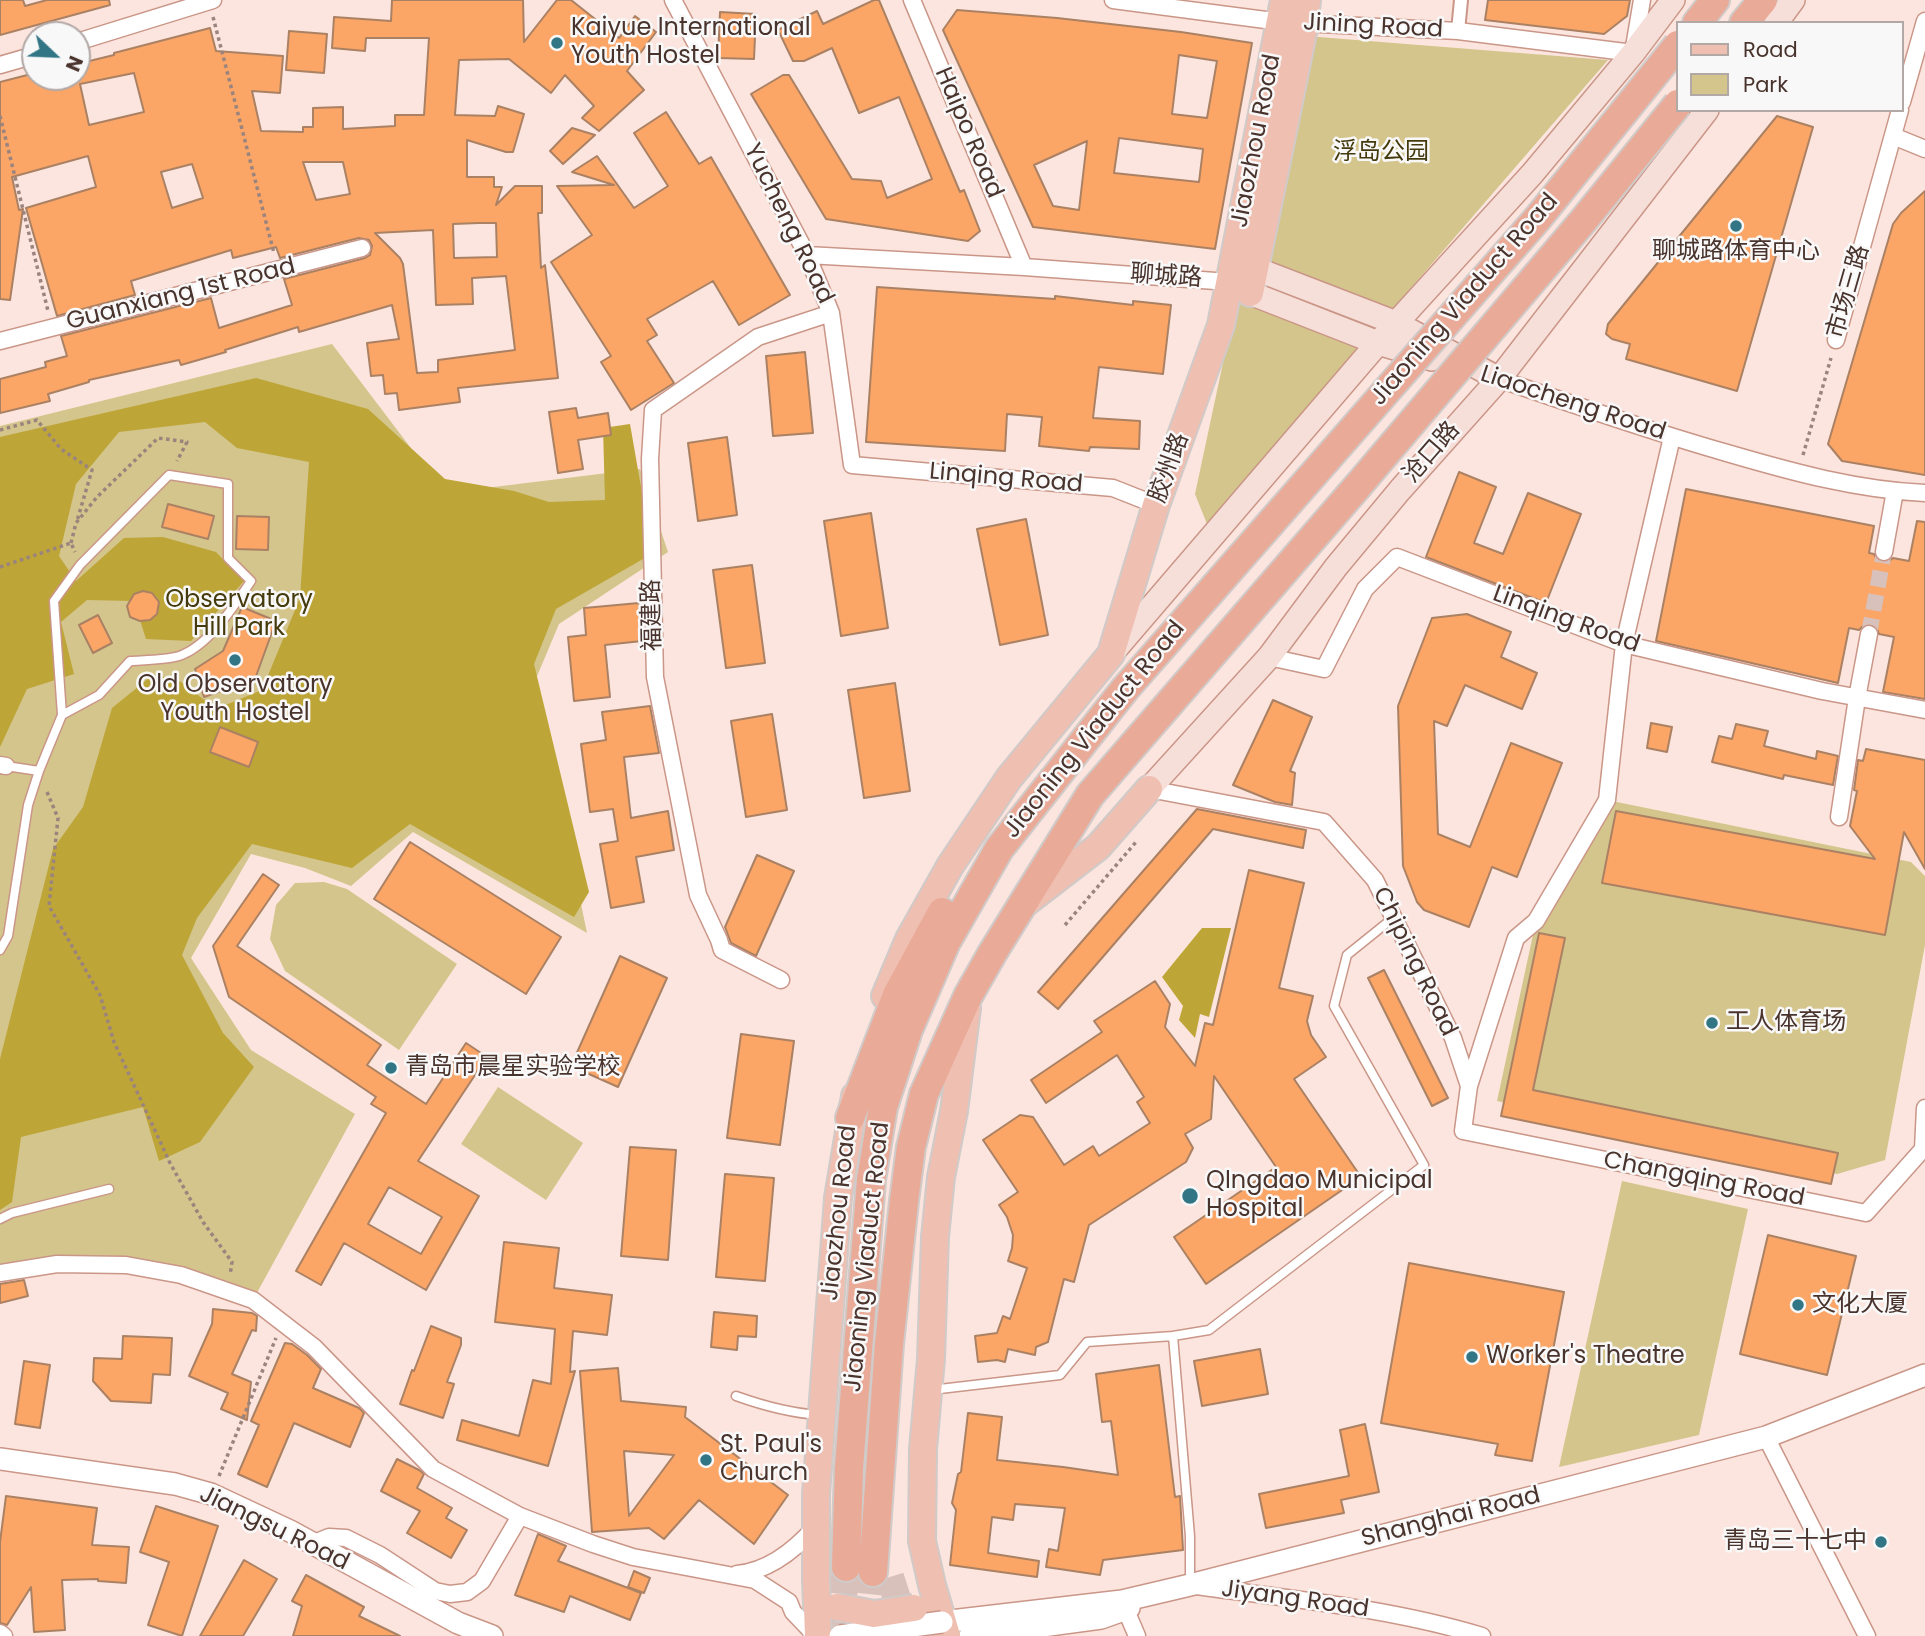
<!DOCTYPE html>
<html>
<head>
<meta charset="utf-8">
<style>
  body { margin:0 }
  #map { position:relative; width:1925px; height:1636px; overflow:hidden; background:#fce5de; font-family:Poppins,sans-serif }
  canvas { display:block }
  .legend { position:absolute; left:1676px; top:21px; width:228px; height:91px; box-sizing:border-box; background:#f8f8f8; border:2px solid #b2a9a7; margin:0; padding:9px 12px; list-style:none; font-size:21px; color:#49332d }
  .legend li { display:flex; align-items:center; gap:14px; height:35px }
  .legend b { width:35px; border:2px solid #b2a9a7 }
  .north { position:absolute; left:21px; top:21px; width:70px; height:70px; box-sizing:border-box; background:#f8f8f8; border:2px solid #b2a9a7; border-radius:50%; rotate:113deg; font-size:19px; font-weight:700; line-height:28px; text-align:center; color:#49332d }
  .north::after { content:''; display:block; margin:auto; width:24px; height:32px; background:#327686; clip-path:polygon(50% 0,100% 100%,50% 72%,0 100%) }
</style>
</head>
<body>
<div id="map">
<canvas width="1925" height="1636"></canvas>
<ul class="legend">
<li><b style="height:9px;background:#efbfb2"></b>Road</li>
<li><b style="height:19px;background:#d3c58b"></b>Park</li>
</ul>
<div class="north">N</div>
</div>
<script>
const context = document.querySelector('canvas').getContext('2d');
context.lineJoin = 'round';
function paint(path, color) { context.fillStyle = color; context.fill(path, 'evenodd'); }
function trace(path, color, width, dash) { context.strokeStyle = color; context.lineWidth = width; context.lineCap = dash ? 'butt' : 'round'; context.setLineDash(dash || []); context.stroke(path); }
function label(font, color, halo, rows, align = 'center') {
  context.font = font + ' Poppins,"Noto Sans SC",sans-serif'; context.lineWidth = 5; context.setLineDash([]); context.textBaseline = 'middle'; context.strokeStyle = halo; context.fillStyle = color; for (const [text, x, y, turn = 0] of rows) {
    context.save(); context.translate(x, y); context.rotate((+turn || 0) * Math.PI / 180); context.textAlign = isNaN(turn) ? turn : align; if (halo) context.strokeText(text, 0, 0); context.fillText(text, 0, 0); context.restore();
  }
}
paint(new Path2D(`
  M1293 35 1608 60 1207 524 1195 494Z
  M332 344 445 493 640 469 668 552 559 624 535 681 587 933 413 832 351 886 305 868 251 854 191 958 251 1050 355 1114 253 1300 126 1265 0 1273V426Z
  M1607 800 1911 862 1925 876V945L1885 1160 1837 1174 1497 1101 1536 921Z
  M324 882 347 889 457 964 399 1050 285 971 270 939 276 905 295 883Z
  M498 1087 583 1143 546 1200 461 1144Z
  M1622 1181 1748 1209 1699 1435 1559 1467Z`), '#d3c58b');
paint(new Path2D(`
  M256 378 368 409 445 479 514 491 549 502 605 500 603 428 630 424 645 510 643 559 556 609 534 664 589 892 574 917 410 824 352 868 252 844 197 918 182 955 223 1033 254 1067 200 1142 159 1161 143 1107 21 1137 12 1202 0 1210V1059L53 849 83 807 112 708 154 674 181 682 216 709 262 690 300 598 309 462 237 448 205 422 119 432 76 484 59 556 76 581 124 538 163 537 216 552 244 581 191 641 146 639 134 601 87 600 61 622 74 674 27 689 0 747V437Z
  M1202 928H1231L1209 1017 1200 1014 1195 1038 1179 1020 1183 1006 1162 977Z`), '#bea537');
const building = new Path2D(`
  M0 0H23L25 6 47 0H109L110 5 0 35Z
  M392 0H523L524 42 557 0H571L619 38 635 16 656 32 627 71 644 90 599 131 582 118 594 106 565 75 551 93 509 59 459 60 455 115 495 116 498 106 524 114 513 152H506L467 140V177H494V187H502L496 205 515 186H542V213H538L541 268 545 265 558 378 458 388 460 402 399 410 397 393 385 394 383 375 371 376 367 343 399 339 392 305 299 332 298 327 225 350 226 352 181 365 179 360 89 380V382L48 394 50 401 0 413V379L46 367 45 362 67 356 61 336 211 298 219 328 292 305 284 279 365 258 370 255 372 246 369 240 359 238 280 258 276 247 233 258 231 250 131 281 135 295 57 316 26 208 96 187 88 156 12 177 19 210 23 209 10 300 0 299V82L35 73V77H77V64L114 55V53L210 28 216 51 283 56 280 93 252 91 261 131 303 132V127H313V108L343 107V129L395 126V115H424L429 38H366L365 51 332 48 334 17 391 21ZM134 73 144 112 89 125 80 84ZM303 162H343L350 194 316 200ZM192 164 203 198 172 208 161 172ZM479 223H496L497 257 454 258 453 224ZM433 230 436 305 473 304 472 278 506 276 515 350 438 360V372L417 373 403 264 400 258 375 233Z
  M874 0H879L960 192 964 190 980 231 968 241 826 219 751 94 783 75H789L852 179 881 181 887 198 932 179 899 97 859 113 832 48 804 61H793L778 30 817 11 823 24Z
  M1488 0H1630L1627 16 1604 34 1485 20Z
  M957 10 1057 18 1181 32 1252 43 1215 249 1033 227 943 30ZM1179 55 1217 61 1207 118 1172 114ZM1119 138 1203 149 1199 182 1114 173ZM1087 141 1079 210 1053 206 1034 165Z
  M720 12 756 14 754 59 718 58Z
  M289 31 327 34 324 73 286 70Z
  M666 112 699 164 711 157 790 295 739 325 713 281 647 319 657 335 647 341 674 383 631 410 601 362 611 356 551 262 592 235 557 186 614 185 572 172 597 156 634 208 668 186 634 133Z
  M1777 116 1813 127 1737 391 1626 359 1630 344 1612 339 1606 334 1608 324Z
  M572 128 595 135 563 164 550 151Z
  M1925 191V475L1842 461 1828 444 1893 224 1901 213Z
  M877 287 1055 299V296L1133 305V301L1171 305 1163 374 1099 367 1093 418 1140 421 1139 449 1090 447 1089 451 1039 446 1042 417 1007 414 1005 451 866 442Z
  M805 352 813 433 773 436 766 356Z
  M576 408 578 418 608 413 611 435 578 440 583 469 558 473 549 412Z
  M727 437 737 515 698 521 688 443Z
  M1459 472 1496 487 1474 543 1503 554 1528 493 1581 514 1546 603 1426 557Z
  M1686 489 1874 526 1869 553 1874 554 1877 560 1883 562H1888L1893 558 1909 561 1917 521 1925 522V699L1883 692 1894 637 1879 634 1876 627 1872 624H1865L1859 630 1849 628 1838 683 1656 641Z
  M168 504 214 516 208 539 162 527Z
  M871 513 888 628 841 636 824 521Z
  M237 516 269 517 268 550 236 549Z
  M1026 519 1048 635 1000 645 977 529Z
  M752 565 765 663 726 668 713 570Z
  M143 591 152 593 159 602 157 614 150 620 140 621 130 617 127 606 134 594Z
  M639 603 642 641 605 645 610 697 574 701 568 637 586 635 584 608Z
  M242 607 276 621 255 679 204 697 195 669 223 651Z
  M1467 614 1511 632 1501 657 1537 673 1522 709 1465 685 1447 726 1434 721 1438 834 1470 847 1511 743 1562 763 1517 877 1492 867 1469 927 1424 910 1417 902 1403 866 1398 706 1432 618Z
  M98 615 112 643 93 653 79 625Z
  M895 683 910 791 864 798 848 690Z
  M1273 700 1312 717 1290 771 1295 773 1292 805 1275 802 1233 785Z
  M650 706 659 753 624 757 631 818 668 811 674 850 636 857 644 902 611 908 600 844 618 841 613 809 590 812 581 744 606 740 602 712Z
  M772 714 787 810 746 817 731 721Z
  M1651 723 1672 727 1667 752 1647 748Z
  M1736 724 1768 731 1764 746 1816 759 1817 751 1838 756 1833 785 1784 775 1783 779 1712 762 1719 736 1732 739Z
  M220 727 258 742 249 767 210 752Z
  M1866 749 1925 760V869L1904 832 1885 935 1602 883 1616 811 1875 859 1850 826 1857 791 1854 790 1858 760 1863 761Z
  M1197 809 1306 830 1303 848 1213 829 1058 1009 1038 992Z
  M410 842 561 937 526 994 374 899Z
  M757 855 794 871 756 956 731 943 725 927Z
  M1249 870 1304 883 1279 988 1313 996 1307 1021 1311 1035 1326 1057 1294 1079 1361 1177 1206 1284 1174 1237 1276 1167 1214 1076 1211 1119 1185 1134 1193 1148 1186 1162 1089 1225 1074 1282 1064 1279 1048 1342 1036 1347 1035 1355 1008 1349 1005 1362 997 1360 978 1362 975 1336 997 1333 1003 1316 1010 1319 1027 1268 1008 1261 1012 1248 1013 1235 1007 1217 999 1205 1018 1192 983 1140 1020 1115 1033 1117 1064 1165 1093 1146 1099 1156 1150 1123 1137 1102 1144 1097 1117 1055 1046 1103 1031 1080 1102 1032 1094 1021 1155 981 1170 1004 1165 1027 1195 1066 1205 1023 1213 1025Z
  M263 874 279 885 237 946 381 1045 367 1065 426 1104 466 1043 487 1057 418 1161 479 1196 426 1290 344 1243 321 1285 296 1271 386 1113 371 1104 376 1097 229 997 213 946ZM389 1187 442 1217 421 1254 368 1224Z
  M1539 933 1565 938 1533 1090 1838 1153 1831 1184 1501 1116Z
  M620 956 667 978 618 1087 571 1066Z
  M1384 970 1448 1098 1432 1106 1368 978Z
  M741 1034 794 1041 780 1145 727 1138Z
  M630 1147 676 1150 668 1260 621 1256Z
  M725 1174 774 1178 765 1281 716 1277Z
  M1768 1235 1856 1256 1827 1375 1740 1354Z
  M504 1242 559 1248 554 1288 612 1295 607 1335 573 1331 570 1372 575 1371 548 1466 457 1440 462 1420 519 1436 533 1380 551 1384 555 1329 495 1322Z
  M1409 1263 1564 1292 1532 1461 1495 1455 1498 1444 1381 1423Z
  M24 1280 28 1296 0 1303V1284Z
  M213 1309 252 1313 257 1316 256 1331 252 1330 232 1374 251 1382 247 1420 221 1409 228 1393 189 1376 212 1324Z
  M714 1312 757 1316 756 1337 738 1336 737 1350 711 1347Z
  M431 1326 461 1338V1345L447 1382 454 1384 443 1418 400 1404 412 1370 414 1371Z
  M123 1336 172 1338 170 1375 153 1374 151 1403 111 1401 93 1381 94 1358 122 1359Z
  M285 1343 292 1344 307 1355 321 1369 313 1388 359 1408 364 1413 350 1447 294 1423 267 1487 238 1474 259 1425 251 1421Z
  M1260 1349 1268 1394 1202 1406 1194 1361Z
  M24 1361 50 1365 40 1428 15 1424Z
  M1159 1365 1175 1497 1180 1496 1183 1550 1103 1560 1100 1575 1046 1567 1049 1549 1058 1551 1065 1508 1015 1504 1013 1520 992 1517 988 1553 1039 1561 1037 1577 950 1565 956 1510 952 1503 958 1474 961 1472 968 1413 1002 1417 997 1460 1063 1467 1118 1475 1111 1421 1102 1422 1096 1374Z
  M618 1368 621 1401 686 1407 685 1417 788 1495 754 1544 699 1500 664 1539 649 1528 592 1532 580 1371ZM624 1451 674 1455 629 1516Z
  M1365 1424 1379 1492 1341 1500 1344 1513 1266 1528 1259 1494 1349 1476 1340 1430Z
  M397 1459 419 1470 424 1474 417 1488 452 1508 446 1518 467 1530 451 1558 407 1533 420 1511 381 1491Z
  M6 1496 97 1508 92 1545 129 1547 126 1583 98 1581V1579L62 1580 65 1630 34 1632 31 1587 7 1625 0 1623V1542Z
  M156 1506 218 1526 182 1636 148 1625 169 1562 140 1552Z
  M538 1534 566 1546 558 1561 641 1593 630 1620 570 1596 564 1612 515 1595Z
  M244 1560 277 1579 243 1636H200Z
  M634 1571 650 1578 644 1593 628 1587Z
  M306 1575 364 1607 359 1616 400 1636H293L302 1606 292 1601Z`);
paint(building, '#fba566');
trace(building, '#ab8164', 2);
trace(new Path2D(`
  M1869 634 1884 552`), '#d8c1bb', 16, [16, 8]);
trace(new Path2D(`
  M890 1577 908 1633
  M839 1636 846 1567
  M866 1636 873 1572`), '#d8c1bb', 28, [28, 14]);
const service = new Path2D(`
  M6 766 39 771 62 715 99 695 130 661C144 660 166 660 179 656 209 646 234 606 251 581L228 558V484L169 475 80 565 54 601 62 715
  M0 950 8 936 28 805 39 771
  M0 1219 12 1213 109 1189
  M1173 1336 1209 1330 1424 1165 1334 1006 1347 955 1393 918
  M931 1390 1060 1375 1087 1342 1173 1336 1190 1536V1585
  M736 1396C764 1406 790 1413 819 1415`);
const pedestrian = new Path2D(`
  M1458 31 1461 0`);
const minor = new Path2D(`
  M673 0 807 255 831 313 852 465 1113 488 1156 505
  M912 0 1024 267
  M1113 0 1281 22 1458 31 1633 53 1642 0
  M77 42 213 0
  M0 65 35 55
  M1902 102 1925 21
  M1893 136 1925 149
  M807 255 1024 267 1229 282
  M1836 340 1900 110
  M0 341 362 248
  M1499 379C1574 405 1650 431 1727 453 1792 472 1857 490 1925 493
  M1672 437 1624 644 1607 800 1536 921 1516 938 1469 1086 1463 1131 1866 1213 1923 1149 1925 1108
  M1884 552 1895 491
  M1269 657 1324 669 1365 589 1397 557 1624 644 1822 691 1925 710
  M0 765 6 766
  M1149 789 1324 822 1375 880 1453 1038 1469 1086
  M1839 817 1857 698 1869 634
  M781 980 722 950 719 940 698 895 655 677 650 459 653 410 758 337 831 313
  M0 1273 57 1264 126 1265 181 1275 253 1300 314 1347 433 1469 520 1516 593 1544 633 1557 755 1580 789 1602 793 1612 816 1636
  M1766 1437 1867 1636
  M312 1544 329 1537 346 1538 380 1555 435 1591 450 1594 467 1592 482 1581 520 1516
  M737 1574C769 1571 795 1550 816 1526
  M1196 1586C1292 1599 1389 1608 1482 1636
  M1122 1601 1137 1636
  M0 1633 4 1636`);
const tertiary = new Path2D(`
  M0 1459 175 1484 211 1494 290 1531 458 1623 492 1636
  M942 1622 1122 1601 1190 1585 1766 1437 1925 1375
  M970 1636 1101 1618 1129 1608`);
const secondary = new Path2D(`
  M1776 23 1793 0
  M1241 277 1256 269 1396 323 1499 379
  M1235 285 1250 293 1378 343 1432 359
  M1112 653 1378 343 1532 174 1633 53 1673 0
  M1149 789 1269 657 1336 567 1400 490 1499 379 1707 110`);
const primary = new Path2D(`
  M1250 293 1305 23 1307 0
  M1024 904 1098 847 1149 789
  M885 996 909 939 950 866 1009 778 1111 654 1156 505 1221 325 1284 0
  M818 1636 816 1578V1494L838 1198 855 1096
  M947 1636 932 1585 922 1541 923 1449 931 1359 935 1237 941 1177 954 1111 967 1008`);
const trunk = new Path2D(`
  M1697 23 1715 0
  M1744 23 1763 0
  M850 1118 897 995 942 912
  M846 1567 849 1468 871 1180 883 1107 908 1030 946 942 999 849 1125 689 1326 460
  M873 1572 889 1344 904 1201 911 1147 924 1094 968 996 993 952 1090 795 1357 487`);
trace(service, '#ca9688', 11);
trace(pedestrian, '#ca9688', 16);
trace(minor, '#ca9688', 19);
trace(tertiary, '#ca9688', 24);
trace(secondary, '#ca9688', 26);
trace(primary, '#d0cac8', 30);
trace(trunk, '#d0cac8', 32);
trace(new Path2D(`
  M213 17 274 253
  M0 116 48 311
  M0 430 37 420 61 449 92 470 77 521
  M1803 455 1831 358
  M71 543 76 523 97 497 158 438 187 442 177 461
  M0 567 71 543 75 552
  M47 792 58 818 49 906 100 995 114 1042 170 1163 203 1222 232 1262 230 1275
  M1065 925 1136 842
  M219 1476 276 1338`), '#9a847d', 3.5, [3.5, 3.5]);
trace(service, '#fff', 8);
trace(pedestrian, '#fff', 12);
trace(minor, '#fff', 16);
trace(tertiary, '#fff', 21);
trace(secondary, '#f7dfd9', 23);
trace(primary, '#efbfb2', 26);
trace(trunk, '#eaaa98', 28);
const tertiaryBridge = new Path2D(`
  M840 1636 942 1622`);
const primaryBridge = new Path2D(`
  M837 1607 874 1614 914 1608`);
const trunkBridge = new Path2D(`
  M1326 460 1538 218 1678 45
  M1357 487 1583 221 1678 104`);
trace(tertiaryBridge, '#ca9688', 24, []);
trace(primaryBridge, '#d0cac8', 30, []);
trace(trunkBridge, '#d0cac8', 32, []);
trace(tertiaryBridge, '#fff', 21);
trace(primaryBridge, '#efbfb2', 26);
trace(trunkBridge, '#eaaa98', 28);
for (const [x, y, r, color] of [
  [557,43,7,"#327686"],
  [1736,226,7,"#327686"],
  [235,660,7,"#327686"],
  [1712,1023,7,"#327686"],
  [391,1068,7,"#327686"],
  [1190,1196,9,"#327686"],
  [1798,1305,7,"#327686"],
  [1472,1357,7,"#327686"],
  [706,1460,7,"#327686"],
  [1881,1542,7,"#327686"]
]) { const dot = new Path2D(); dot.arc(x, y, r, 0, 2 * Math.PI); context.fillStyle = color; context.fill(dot); trace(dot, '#f8f8f8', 2.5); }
label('24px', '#49332d', '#f8f8f8', [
  ["Jining Road",1373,27,3],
  ["Haipo Road",968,133,67],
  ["Jiaozhou Road",1257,141,-79],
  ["Yucheng Road",788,224,64],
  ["聊城路",1166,277,4],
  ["市场三路",1849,292,-74],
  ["Guanxiang 1st Road",181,295,-14],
  ["Jiaoning Viaduct Road",1465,300,-49],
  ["Liaocheng Road",1573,404,18],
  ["沧口路",1432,453,-49],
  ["胶州路",1170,468,-70],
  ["Linqing Road",1006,479,5],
  ["福建路",653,615,-91],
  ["Linqing Road",1566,620,20],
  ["Jiaoning Viaduct Road",1095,730,-51],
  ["Chiping Road",1414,962,64],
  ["Changqing Road",1704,1180,11],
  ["Jiaozhou Road",840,1213,-84],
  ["Jiaoning Viaduct Road",868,1257,-84],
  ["Shanghai Road",1451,1518,-14],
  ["Jiangsu Road",274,1529,26],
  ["Jiyang Road",1295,1600,8]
]);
label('24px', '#49332d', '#f8f8f8', [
  ["Kaiyue International",571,29],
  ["Youth Hostel",571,57],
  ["聊城路体育中心",1736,252,"center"],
  ["Old Observatory",235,686,"center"],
  ["Youth Hostel",235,714,"center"],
  ["工人体育场",1726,1023],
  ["青岛市晨星实验学校",405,1068],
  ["QIngdao Municipal",1206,1182],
  ["Hospital",1206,1210],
  ["文化大厦",1812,1305],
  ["Worker's Theatre",1486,1357],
  ["St. Paul's",720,1446],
  ["Church",720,1474],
  ["青岛三十七中",1867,1542,"right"]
], 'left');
label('24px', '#443a0c', '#f8f8f8', [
  ["浮岛公园",1381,153],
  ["Observatory",239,601],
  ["Hill Park",239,629]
]);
</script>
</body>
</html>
